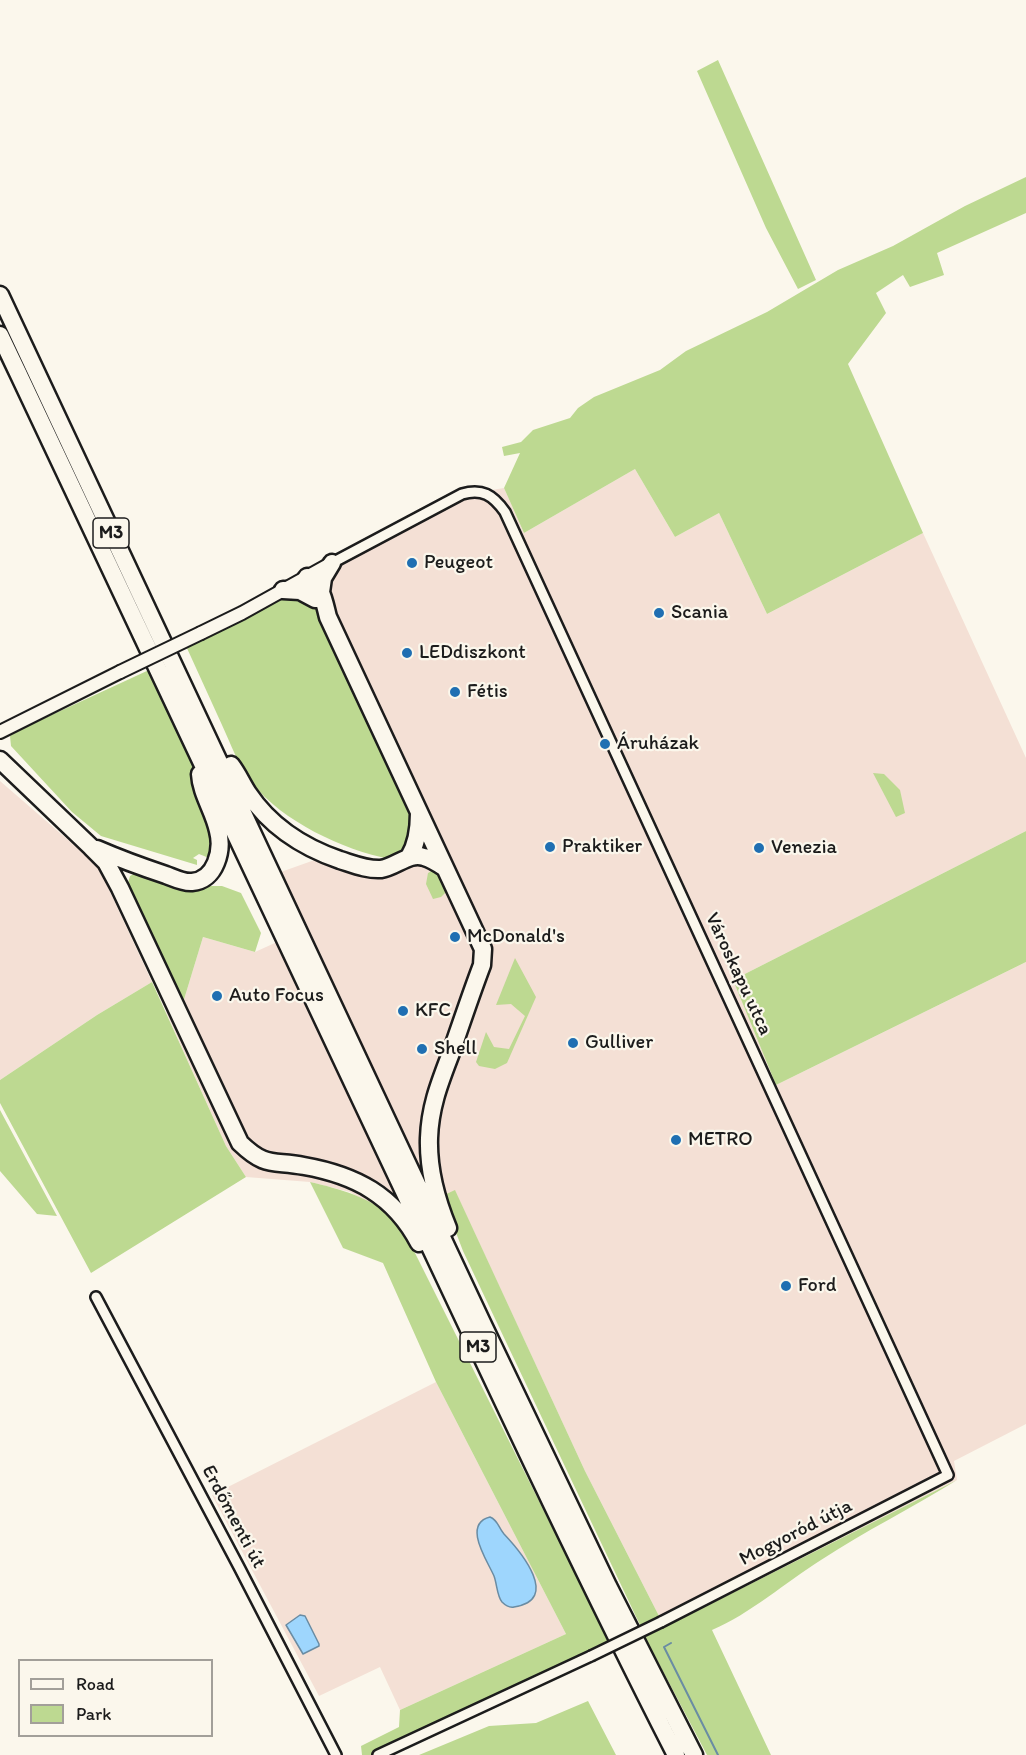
<!DOCTYPE html>
<html>
<head>
<meta charset="utf-8">
<style>
  body { margin:0 }
  #map { position:relative; width:1026px; height:1755px; overflow:hidden; background:#fbf7ec; font-family:Itim,sans-serif }
  canvas { display:block }
  .legend { position:absolute; left:18px; top:1659px; width:195px; height:78px; box-sizing:border-box; background:#fbf7ec; border:2px solid #a29f99; margin:0; padding:8px 10px; list-style:none; font-size:18px; color:#1c1c1c }
  .legend li { display:flex; align-items:center; gap:12px; height:30px }
  .legend b { width:30px; border:2px solid #a29f99 }
</style>
</head>
<body>
<div id="map">
<canvas width="1026" height="1755"></canvas>
<ul class="legend">
<li><b style="height:8px;background:#fbf7ec"></b>Road</li>
<li><b style="height:16px;background:#bdd991"></b>Park</li>
</ul>
</div>
<script>
const context = document.querySelector('canvas').getContext('2d');
context.lineJoin = 'round';
function paint(path, color) { context.fillStyle = color; context.fill(path, 'evenodd'); }
function trace(path, color, width, dash) { context.strokeStyle = color; context.lineWidth = width; context.lineCap = dash ? 'butt' : 'round'; context.setLineDash(dash || []); context.stroke(path); }
function label(font, color, halo, rows, align = 'center') {
  context.font = font + ' Itim,sans-serif'; context.lineWidth = 4.5; context.setLineDash([]); context.textBaseline = 'middle'; context.strokeStyle = halo; context.fillStyle = color; for (const [text, x, y, turn = 0] of rows) {
    context.save(); context.translate(x, y); context.rotate((+turn || 0) * Math.PI / 180); context.textAlign = isNaN(turn) ? turn : align; if (halo) context.strokeText(text, 0, 0); context.fillText(text, 0, 0); context.restore();
  }
}
paint(new Path2D(`
  M635 469 675 537 719 513 767 614 923 533 1026 758V831L733 980 776 1085 1026 962V1424L954 1461 957 1480 662 1628 659 1616 585 1471 455 1191 394 1219 350 1192 310 1182 246 1177 226 1146 166 1012 182 1006 203 937 255 952 288 937 264 878 323 857 394 868 443 843 328 601 332 571 461 495 504 488 524 533Z
  M0 781 98 866 152 982 97 1015 0 1080Z
  M436 1382 566 1634 400 1710 380 1667 319 1696 212 1495Z`), '#f4e0d5');
paint(new Path2D(`
  M718 60 816 280 798 289 766 228 697 71Z
  M1026 177V213L937 253 944 275 910 287 903 275 876 293 886 313 848 364 923 533 767 614 719 513 675 537 635 469 524 533 504 488 520 453 504 456 502 447 521 442 533 430 570 418 578 408 594 397 660 370 686 351 767 312 838 270 893 246 965 206Z
  M287 597 308 599 317 609 336 644 403 785 415 827 406 846 390 859C343 850 282 821 252 783 239 766 231 745 222 725 210 699 198 672 186 646Z
  M149 670 193 762C196 788 214 819 212 845 212 849 210 854 209 858L199 854 193 858 197 860V865L101 836 72 812 11 746 10 736 19 730Z
  M873 773 884 774 900 790 905 813 896 817Z
  M1026 831V962L776 1085 733 980Z
  M437 868 448 890 441 897 433 899 426 884 428 873Z
  M141 870 203 886H222L241 893 261 933 255 952 203 937 182 1006 127 886 130 876Z
  M515 958 536 997 507 1063 495 1069 479 1066 476 1062 486 1032 494 1047 509 1049 525 1016 511 1004 496 1005Z
  M152 982 226 1146 246 1177 91 1273 0 1103V1080L97 1015Z
  M0 1110 57 1216 37 1214 0 1171Z
  M310 1182C340 1189 370 1197 393 1218 398 1223 403 1231 407 1237L609 1641 371 1755H362L361 1746 399 1727 400 1710 566 1634 436 1382 383 1263 343 1248Z
  M455 1190 585 1471 659 1616 640 1625 463 1251 442 1196Z
  M957 1480C912 1508 865 1531 821 1560 786 1582 750 1614 712 1630L771 1755H707L645 1637Z
  M588 1701 616 1755H419L489 1726 536 1723Z`), '#bdd991');
const water = new Path2D(`
  M490 1517C498 1520 498 1527 504 1534 521 1552 561 1600 514 1607 509 1608 506 1606 502 1602 497 1596 497 1584 494 1576 487 1560 462 1524 490 1517Z
  M300 1615 305 1616 319 1644V1646L303 1654 286 1625Z`);
paint(water, '#9ed6fd');
trace(water, '#6a8ca3', 1.5);
trace(new Path2D(`
  M671 1643 664 1647 718 1755`), '#6a8ca3', 2);
const minor = new Path2D(`
  M332 563 462 494C482 488 493 495 505 512L948 1475 661 1622
  M96 1297 239 1567 336 1755
  M378 1755 591 1656`);
const tertiary = new Path2D(`
  M201 633 242 613 332 563
  M0 732 120 672`);
const motorway = new Path2D(`
  M0 295 484 1327 608 1586 694 1755
  M0 335C135 618 268 902 401 1185 491 1376 580 1567 676 1755
  M307 577C322 584 324 602 328 617L483 949 482 965C471 994 461 1024 451 1053 440 1082 430 1106 429 1138 428 1169 436 1199 448 1228
  M283 590 300 591 315 599
  M321 592 323 578 332 563
  M0 760 91 847 106 862 120 888 240 1143C266 1168 272 1160 304 1166 355 1175 394 1195 419 1243
  M231 765C238 774 242 784 248 793 270 826 302 847 340 860 353 864 367 870 381 869 396 867 409 852 424 857 431 859 439 864 445 868
  M97 849C120 859 142 867 166 875 174 878 184 883 192 882 216 880 223 850 218 831 214 811 201 794 200 774
  M409 857C417 844 419 828 419 813`);
trace(minor, '#1c1c1c', 14);
trace(tertiary, '#1c1c1c', 16);
trace(motorway, '#1c1c1c', 21);
trace(minor, '#fbf7ec', 9);
trace(tertiary, '#fbf7ec', 12);
trace(motorway, '#fbf7ec', 16);
const minorBridge = new Path2D(`
  M591 1656 661 1622`);
const tertiaryBridge = new Path2D(`
  M120 672 201 633`);
trace(minorBridge, '#1c1c1c', 14, []);
trace(tertiaryBridge, '#1c1c1c', 16, []);
trace(minorBridge, '#fbf7ec', 9);
trace(tertiaryBridge, '#fbf7ec', 12);
for (const [x, y, r, color] of [
  [412,563,6,"#1f6fb2"],
  [659,613,6,"#1f6fb2"],
  [407,653,6,"#1f6fb2"],
  [455,692,6,"#1f6fb2"],
  [605,744,6,"#1f6fb2"],
  [550,847,6,"#1f6fb2"],
  [759,848,6,"#1f6fb2"],
  [455,937,6,"#1f6fb2"],
  [217,996,6,"#1f6fb2"],
  [403,1011,6,"#1f6fb2"],
  [573,1043,6,"#1f6fb2"],
  [422,1049,6,"#1f6fb2"],
  [676,1140,6,"#1f6fb2"],
  [786,1286,6,"#1f6fb2"]
]) { const dot = new Path2D(); dot.arc(x, y, r, 0, 2 * Math.PI); context.fillStyle = color; context.fill(dot); trace(dot, '#fbf7ec', 2); }
for (const [x, y, w] of [
  [111,533,36],
  [478,1347,36]
]) { const box = new Path2D(); box.roundRect(x - w / 2, y - 15, w, 30, 4.5); context.fillStyle = '#fbf7ec'; context.fill(box); trace(box, '#1c1c1c', 1.5); }
label('bold 18px', '#1c1c1c', null, [
  ["M3",111,533],
  ["M3",478,1347]
]);
label('20px', '#1c1c1c', '#fbf7ec', [
  ["Peugeot",424,563],
  ["Scania",671,613],
  ["LEDdiszkont",419,653],
  ["Fétis",467,692],
  ["Áruházak",617,744],
  ["Praktiker",562,847],
  ["Venezia",771,848],
  ["McDonald's",467,937],
  ["Auto Focus",229,996],
  ["KFC",415,1011],
  ["Gulliver",585,1043],
  ["Shell",434,1049],
  ["METRO",688,1140],
  ["Ford",798,1286]
], 'left');
label('20px', '#1c1c1c', '#fbf7ec', [
  ["Városkapu utca",738,974,65],
  ["Erdőmenti út",233,1517,62],
  ["Mogyoród útja",796,1533,-27]
]);
</script>
</body>
</html>
